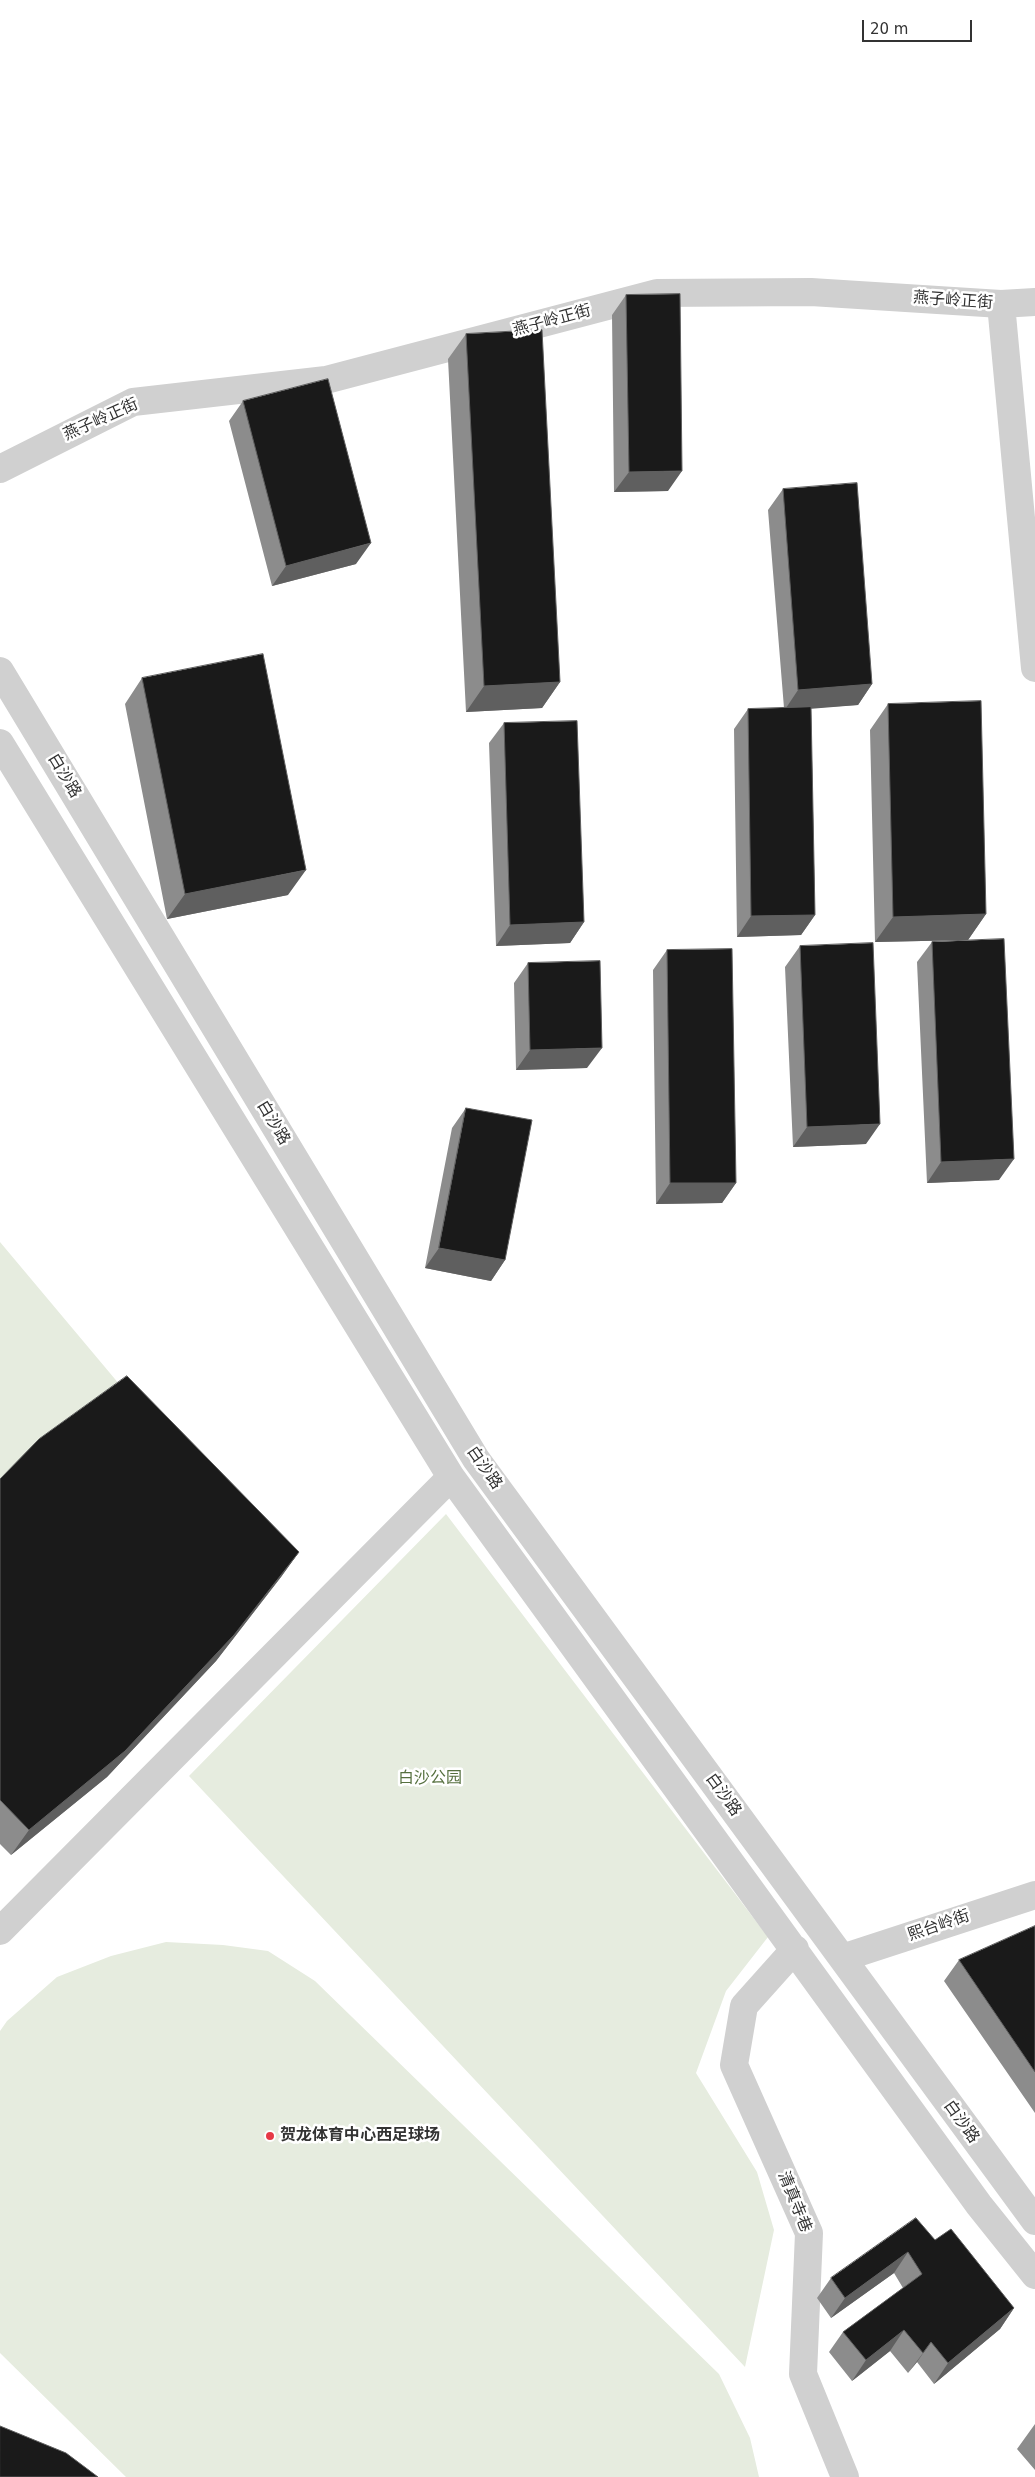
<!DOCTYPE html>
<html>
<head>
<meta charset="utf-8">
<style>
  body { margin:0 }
  #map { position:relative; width:1035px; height:2477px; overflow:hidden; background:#fff; font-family:"DejaVu Sans",sans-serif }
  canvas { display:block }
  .scale { position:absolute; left:862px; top:20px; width:110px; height:22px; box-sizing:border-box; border:2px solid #333; border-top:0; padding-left:6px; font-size:15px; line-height:18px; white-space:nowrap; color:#333; -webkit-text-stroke:4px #fff; paint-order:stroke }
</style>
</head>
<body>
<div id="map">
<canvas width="1035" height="2477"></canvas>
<div class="scale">20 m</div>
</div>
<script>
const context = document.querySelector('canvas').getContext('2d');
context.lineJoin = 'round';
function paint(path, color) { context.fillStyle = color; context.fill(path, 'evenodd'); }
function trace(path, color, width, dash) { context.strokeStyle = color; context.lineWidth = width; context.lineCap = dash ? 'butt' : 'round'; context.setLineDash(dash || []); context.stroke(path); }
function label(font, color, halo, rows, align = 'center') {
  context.font = font + ' "DejaVu Sans","Noto Sans SC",sans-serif'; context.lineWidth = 5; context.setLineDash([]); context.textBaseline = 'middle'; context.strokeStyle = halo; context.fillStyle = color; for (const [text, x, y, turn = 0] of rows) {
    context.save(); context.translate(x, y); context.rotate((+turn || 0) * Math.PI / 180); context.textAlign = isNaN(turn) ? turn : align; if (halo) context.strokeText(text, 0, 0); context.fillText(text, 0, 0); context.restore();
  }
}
paint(new Path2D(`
  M0 1242 281 1577 0 1843Z
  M446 1514 768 1937 726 1991 696 2073 757 2172 774 2230 745 2367 189 1776Z
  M166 1942 223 1945 268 1951 315 1981 719 2374 750 2438 759 2477H126L0 2353V2031L7 2021 57 1977 111 1956Z`), '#e6ecdf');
trace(new Path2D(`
  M1001 304 1035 668
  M0 469 133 402 326 380 657 293 811 292 1001 304 1035 302
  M0 671 476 1459 1035 2221
  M0 743 451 1477 979 2205 1035 2275
  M0 1931 451 1477
  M795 1949 744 2006 734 2065 809 2233 803 2374 845 2477
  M842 1958 1035 1895`), '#d0d0d0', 28);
paint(new Path2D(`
  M626 295 668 491 614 492 612 315Z
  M466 334 560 682 542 708 466 712 448 359Z
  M243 401 356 564 272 586 229 421Z
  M783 489 872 684 858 705 811 708 815 915 801 935 737 937 734 729 748 709 784 708 768 510Z
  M142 678 288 895 167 919 125 704Z
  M888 704 986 914 968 940 875 942 870 730Z
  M504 723 584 922 570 943 496 946 489 743Z
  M932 942 999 1180 927 1183 917 962Z
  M800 946 866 1144 793 1147 785 967Z
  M667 950 736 1183 722 1203 656 1204 653 970Z
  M528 963 587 1068 516 1070 514 983Z
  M466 1108 505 1260 491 1281 425 1268 452 1128Z
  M0 1479 299 1552 281 1577 216 1661 107 1777 11 1855 0 1844Z
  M1035 1926V2113L944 1981 959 1960Z
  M935 2240 1014 2308 1000 2329 934 2384 917 2362 908 2373 890 2351 852 2381 829 2352 843 2332 903 2288 894 2273 831 2318 817 2298 831 2278Z
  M1035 2424V2470L1017 2449Z`), '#8c8c8c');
paint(new Path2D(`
  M682 471 668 491 614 492 629 472Z
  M371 543 356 564 272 586 286 566Z
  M560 682 542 708 466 712 484 686Z
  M872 684 858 705 784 711 798 690Z
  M306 870 288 895 167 919 185 894Z
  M986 914 968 940 875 942 893 917Z
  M815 915 801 935 737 937 751 916Z
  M584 922 570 943 496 946 510 925Z
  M602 1048 587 1068 516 1070 530 1050Z
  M880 1124 866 1144 793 1147 807 1127Z
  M1014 1159 999 1180 927 1183 941 1162Z
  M670 1183H736L722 1203 656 1204Z
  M439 1248 505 1260 491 1281 425 1268Z
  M299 1552 281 1577 216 1661 107 1777 11 1855 29 1830Z
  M908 2252 894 2273 831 2318 845 2298Z
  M1014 2308 1000 2329 934 2384 948 2363Z
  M904 2330 890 2351 852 2381 866 2360Z
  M931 2342 917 2362 908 2373 923 2353Z`), '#5f5f5f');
const building = new Path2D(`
  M680 294 682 471 629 472 626 295Z
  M542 330 560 682 484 686 466 334Z
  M328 379 371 543 286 566 243 401Z
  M857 483 872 684 798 690 783 489Z
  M263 654 306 870 185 894 142 678Z
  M981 701 986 914 893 917 888 704Z
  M811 707 815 915 751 916 748 709Z
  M577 721 584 922 510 925 504 723Z
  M1004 939 1014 1159 941 1162 932 942Z
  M873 943 880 1124 807 1127 800 946Z
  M732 949 736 1183H670L667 950Z
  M600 961 602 1048 530 1050 528 963Z
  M466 1108 532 1120 505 1260 439 1248Z
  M127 1376 299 1552 234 1635 125 1751 29 1830 0 1800V1479L39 1439Z
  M1035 1926V2072L959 1960Z
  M916 2218 935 2240 951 2229 1014 2308 948 2363 931 2342 923 2353 904 2330 866 2360 843 2332 922 2274 908 2252 845 2298 831 2278Z
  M0 2426 66 2453 98 2477H0Z`);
paint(building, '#1a1a1a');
trace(building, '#5f5f5f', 1);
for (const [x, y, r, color] of [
  [270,2136,5,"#e63946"]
]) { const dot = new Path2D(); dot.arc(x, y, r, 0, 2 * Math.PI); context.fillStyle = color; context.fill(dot); trace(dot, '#fff', 2); }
label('16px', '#333', '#fff', [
  ["燕子岭正街",953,301,4],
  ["燕子岭正街",552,321,-15],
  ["燕子岭正街",101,420,-24],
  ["白沙路",64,776,59],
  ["白沙路",273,1123,59],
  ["白沙路",484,1468,55],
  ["白沙路",723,1795,54],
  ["熙台岭街",939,1926,-19],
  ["白沙路",961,2122,54],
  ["清真寺巷",794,2202,68]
]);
label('16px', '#56703f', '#fff', [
  ["白沙公园",430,1779]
]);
label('bold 16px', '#333', '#fff', [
  ["贺龙体育中心西足球场",280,2136]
], 'left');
</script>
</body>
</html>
